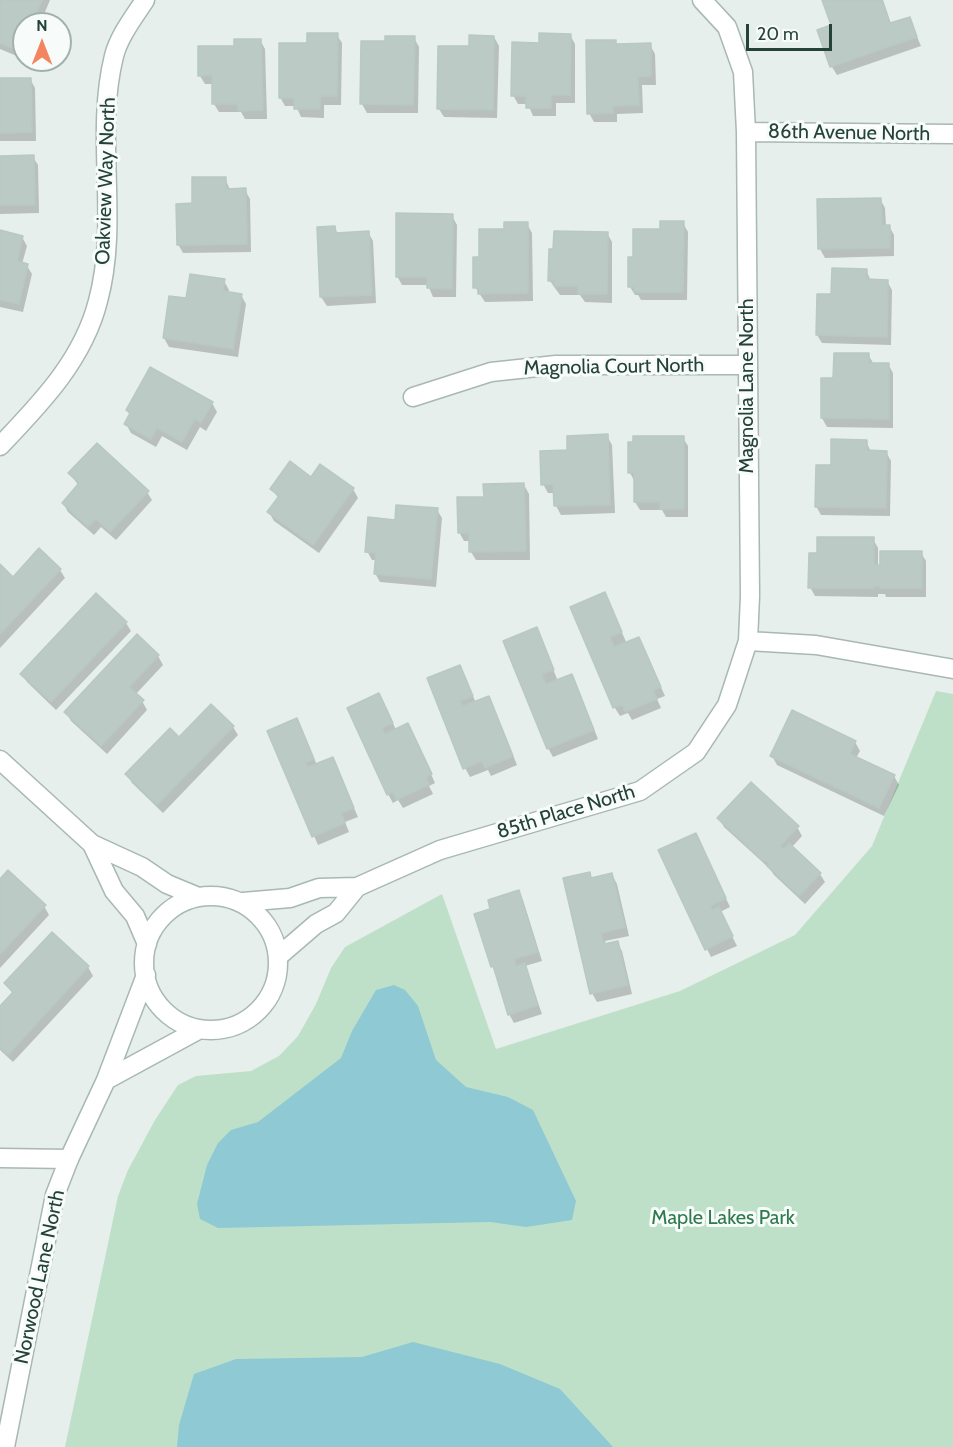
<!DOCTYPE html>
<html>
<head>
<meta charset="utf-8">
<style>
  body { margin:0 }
  #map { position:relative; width:953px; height:1447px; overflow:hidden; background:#e6efeb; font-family:Cabin,sans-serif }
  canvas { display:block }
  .north { position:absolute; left:12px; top:12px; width:60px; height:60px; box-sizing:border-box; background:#f7fbf9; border:2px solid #a3b1ad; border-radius:50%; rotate:0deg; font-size:16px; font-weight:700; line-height:24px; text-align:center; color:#24423a }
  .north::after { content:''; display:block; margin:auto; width:21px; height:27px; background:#f4845f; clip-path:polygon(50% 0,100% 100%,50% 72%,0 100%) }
  .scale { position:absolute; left:746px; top:24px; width:86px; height:27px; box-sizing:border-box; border:3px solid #24423a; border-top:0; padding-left:8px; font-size:18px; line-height:21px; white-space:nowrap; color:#24423a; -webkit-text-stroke:4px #f7fbf9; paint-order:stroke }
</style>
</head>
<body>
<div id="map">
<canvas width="953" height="1447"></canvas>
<div class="north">N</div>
<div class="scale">20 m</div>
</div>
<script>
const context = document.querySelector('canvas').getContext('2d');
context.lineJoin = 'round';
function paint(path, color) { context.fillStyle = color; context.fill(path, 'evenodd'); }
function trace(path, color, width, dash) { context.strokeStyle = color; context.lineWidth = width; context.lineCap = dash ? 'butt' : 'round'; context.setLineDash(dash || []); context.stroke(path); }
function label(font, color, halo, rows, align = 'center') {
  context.font = font + ' Cabin,sans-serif'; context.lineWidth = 6; context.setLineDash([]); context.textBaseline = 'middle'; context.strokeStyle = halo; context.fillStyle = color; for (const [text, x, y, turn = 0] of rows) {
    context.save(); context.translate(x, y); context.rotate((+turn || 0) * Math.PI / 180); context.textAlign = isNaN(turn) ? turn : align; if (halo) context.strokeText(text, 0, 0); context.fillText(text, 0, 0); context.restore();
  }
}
paint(new Path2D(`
  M936 691 953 694V1447H65L118 1196 128 1170 155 1120 178 1085 196 1076 251 1071 279 1056 298 1036 316 1004 331 968 345 947 442 894 496 1049 680 991 795 935 872 846Z`), '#bfe0c8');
paint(new Path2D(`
  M394 985 405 990 418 1006 436 1060 466 1087 508 1097 533 1110 576 1201 572 1220 526 1227 490 1222 218 1228 200 1219 197 1204 207 1165 218 1143 231 1130 258 1122 341 1058 352 1031 376 990Z
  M413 1342 500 1364 560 1389 613 1447H177L179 1425 194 1374 236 1359 362 1357Z`), '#8ec9d4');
paint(new Path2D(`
  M0 0H50L40 24H24V59L0 49Z
  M826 0H883L891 24 909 18 921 46 837 75 832 67 819 31 833 26Z
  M337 35 342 43 341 105H324V118L301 117 296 106H285L280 97 308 45Z
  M570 35 575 44V103H556V116H533L528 104H518L513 95 540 45Z
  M494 37 499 46 497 118 444 117 439 109 471 48Z
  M414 38 419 47 418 113H367L362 104 387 43Z
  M260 40 265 49 267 119H245L241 112H219L214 104 213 84H205L200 76 236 47Z
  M615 41 618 46 650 45 655 54 656 85H642L643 113 617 114V122H594L589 113Z
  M26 60H39L37 64Z
  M30 79 35 88 36 141H0V80Z
  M0 157H33L38 165 39 213 0 214Z
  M225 178 230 190H245L250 199 251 252 183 253 178 244 194 205Z
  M880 199 885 208 886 226H889L894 235V256L825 258 820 249Z
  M452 216 457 225 456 297H433L428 285H402L397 276Z
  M683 223 688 232 687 300H641L638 295H635L630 287 634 259 661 231Z
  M527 224 532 233 533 301 485 302 475 287 480 258 506 231Z
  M334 227 338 234 368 232 373 241 376 303 327 306 321 297Z
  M0 232 22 237 27 246 22 264 27 266 32 274 23 312 0 307Z
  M607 233 612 242V303L585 302 580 295H560L550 281Z
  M866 270 871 281H887L892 290 891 345 822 343 817 335 833 296Z
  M224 281 229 290 228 293 241 295 246 304 238 357 169 347 164 338 187 300Z
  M868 354 873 363 888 364 893 373V428L827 427 822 418 835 380Z
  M212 403 217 412 206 431 200 427 187 450 162 436 156 447 131 433 126 424 130 415 127 410Z
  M607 436 612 445 615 513 561 515 556 506 555 493H548L543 484 569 451Z
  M683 438 688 446V517H666L662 510H640L635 502V482L630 473V444Z
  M866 441 871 452H886L891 461 890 516 821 515 816 506 832 466Z
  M70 474 147 492 152 500 116 540 101 527 94 535 68 512 63 503 79 486Z
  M312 479 353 489 358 498 319 553 274 521 269 512 279 499 272 489Z
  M524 485 529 494 530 560H476L471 552V541H464L459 532 485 498Z
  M437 510 442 518 436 587 380 582 375 573 376 560H372L367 551 396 521Z
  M873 539 878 548V566L921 553 926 561V597H886L885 594H878V597L815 596 810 587 819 555Z
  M0 567 13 579 60 570 65 578 0 648Z
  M605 594 627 644 639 639 665 696 657 699 661 708 632 720 628 713 620 716 615 708 572 608Z
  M126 623 131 631 56 710 27 682 22 674Z
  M536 629 558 681 576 685 598 739 553 757 548 748Z
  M137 636 158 656 163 665 135 695 142 701 147 710 107 754 71 721 66 712Z
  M460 667 476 703 493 706 517 765 491 776 488 770 470 777 465 768 429 679Z
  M384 703 396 730 413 734 435 783 429 786 433 794 403 808 398 800 393 803 388 794 349 708Z
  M233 727 238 735 163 813 132 783 127 774 179 739Z
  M301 729 317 765 332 759 358 817 345 822 349 832 318 845 269 731Z
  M855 742 860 751 856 758 894 776 899 785 884 816 777 765 772 756Z
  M719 818 797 827 802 836 792 847 820 874 825 882 805 904 774 875 770 869 724 827Z
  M700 843 730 907 720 912 737 946 711 957 707 949Z
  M589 874 593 880 612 875 617 884 629 936 605 941 606 946 617 943 622 951 632 994 597 1002 592 993Z
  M0 882 44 906 49 915 0 968Z
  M518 892 523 900 542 961 525 966 542 1014 514 1023 509 1014 492 910Z
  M88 967 93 976 13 1062 0 1050V1008L13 994 6 984Z`), '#0003');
const building = new Path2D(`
  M0 0H42L33 22 37 24H24V53L0 43Z
  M822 0H882L890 23 910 17 917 37 830 67 817 30 831 25Z
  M307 33H338L337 96H320V109H294V98H279V43H307Z
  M539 33 571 34 570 95H551V108H526V96H511L512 42 539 43Z
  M469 35 494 36 493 110 437 109 438 46H469Z
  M385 36H415L413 105 360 104 361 41H385Z
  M234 39H261L263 110 238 111V104H212V75L198 76V46H234Z
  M586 40H616V44L651 43V76L638 77 639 105 613 106V113L587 114Z
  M0 78H31L32 132 0 133Z
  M34 155 35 205H0V156Z
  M192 177H226V189L246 188 247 244 177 245 176 204 192 203Z
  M881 198 882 225H890V248L818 249 817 199Z
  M396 213 453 214 452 289 427 288V277H396Z
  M660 221H684L683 292H634V287H628V257H633V229H660Z
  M504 222H528V293L478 294V288H473V257H479V229H504Z
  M335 226 336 233 369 231 372 295 320 297 317 227Z
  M0 230 23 236 17 261 28 264 19 304 0 300Z
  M554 231 608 232 607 294H578V286H554V281H548L549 249H553Z
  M832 268 867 269V279L888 280 887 337 816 335 817 294H831Z
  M190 274 225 279 223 291 242 294 233 349 163 338 169 296 186 298Z
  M834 353H869V363H889V419L821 418V378H833Z
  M150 367 213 402 201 423 195 419 182 442 157 428 151 439 124 424 130 413 126 410Z
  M608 434 610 505 554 506 553 484 541 485 540 451 567 450V436Z
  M633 436H684V509H660V502H634V473H628V442H633Z
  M831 439 867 440V450L887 451 886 508 815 507 816 465H831Z
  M97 443 149 491 110 532 96 519 88 527 62 503 79 483 68 473Z
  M290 461 311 477 320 464 354 488 313 545 267 512 279 496 270 489Z
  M524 483 526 551 469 552V533H458L457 497H484L483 484Z
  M396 505 438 508 431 579 374 574 376 553 365 552 368 517 395 520Z
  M817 537H874V565H880V551H922V588H880V586H874V588H808L809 553H817Z
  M39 548 61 569 0 634V564L13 577Z
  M605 592 622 632 610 637 614 647 639 637 661 687 653 690 657 699 625 712 622 705 613 708 570 607Z
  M96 593 127 622 51 702 20 674Z
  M537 627 554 670 542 674 546 684 572 674 594 730 547 749 503 641Z
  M137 634 159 655 129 687 144 700 101 746 64 712Z
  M460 665 473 696 460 701 463 706 489 696 513 756 485 768 482 761 463 769 427 678Z
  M379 693 393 723 382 728 385 734 408 723 432 774 426 777 429 785 396 800 393 792 387 795 347 708Z
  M211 704 234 726 157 805 125 774 170 728 179 737Z
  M792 710 856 741 850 754 895 775 879 808 770 756Z
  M297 718 314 759 306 763 308 767 333 757 354 808 341 813 345 823 312 837 267 731Z
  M751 782 799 826 780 846 784 849 789 843 821 873 799 896 767 866 769 864 766 861 764 862 717 818Z
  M696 833 726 898 710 906 712 910 719 907 733 936 705 950 658 850Z
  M8 870 46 905 0 954V879Z
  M590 872 591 878 612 873 625 927 601 933 604 944 618 941 628 985 590 994 563 878Z
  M519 890 538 952 514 959 516 966 525 963 538 1005 508 1015 495 972 493 966 491 967 474 914 490 909 488 900Z
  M52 932 89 966 8 1055 0 1048V1006L13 992 4 983Z`);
paint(building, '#bbcac4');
trace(building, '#b8c9c2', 1.5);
const minor = new Path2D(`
  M746 132 953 134
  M413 397 491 372 556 365H747
  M0 446C41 403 83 360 98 301 120 220 94 136 114 56 119 36 134 17 145 0
  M748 641 816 645 953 669
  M357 887 440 850 640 791 696 752 727 705 748 641 750 596 746 132 743 72 727 27 702 0
  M243 902 290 898 319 888 357 887 336 913 316 924 280 955
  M0 1158 69 1159`);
const tertiary = new Path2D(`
  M0 760 92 844 142 867 167 884 196 896
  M92 844 114 891 135 916 147 944
  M144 963a67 67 0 1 1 134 0a67 67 0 1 1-134 0Z
  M106 1080 198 1030
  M5 1447 55 1195 69 1159 106 1080 146 975`);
trace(minor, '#a8b8b2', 21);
trace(tertiary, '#a8b8b2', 21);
trace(minor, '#fff', 18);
trace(tertiary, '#fff', 18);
label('20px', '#24423a', '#f7fbf9', [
  ["86th Avenue North",849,133,1],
  ["Oakview Way North",106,181,-88],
  ["Magnolia Court North",614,367,-1],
  ["Magnolia Lane North",747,386,-90],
  ["85th Place North",566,812,-17],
  ["Norwood Lane North",40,1277,-78]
]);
label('20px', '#2d7a4b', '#f7fbf9', [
  ["Maple Lakes Park",723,1218]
]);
</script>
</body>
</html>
